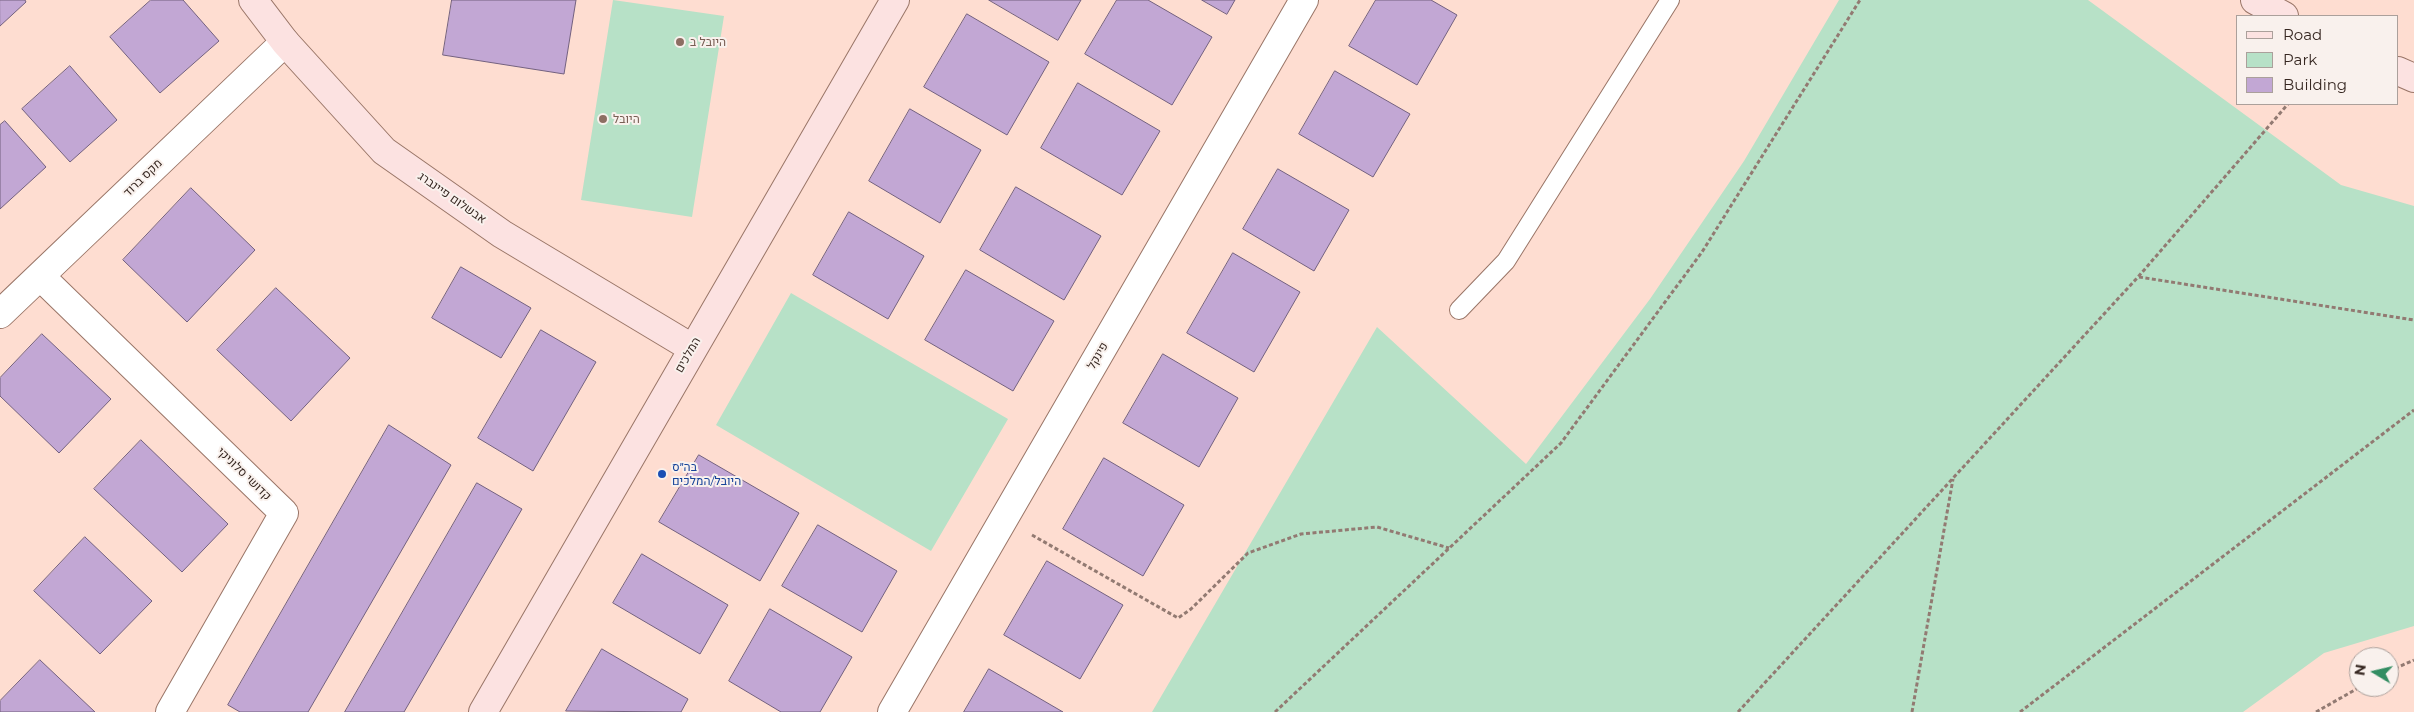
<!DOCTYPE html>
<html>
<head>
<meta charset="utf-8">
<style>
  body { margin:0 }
  #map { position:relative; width:2414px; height:712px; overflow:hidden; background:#feddd1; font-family:Montserrat,sans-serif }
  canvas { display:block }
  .legend { position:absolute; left:2236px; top:15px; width:162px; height:90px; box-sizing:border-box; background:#f9f1ed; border:1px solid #aba09b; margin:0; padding:6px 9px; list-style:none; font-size:15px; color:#362721 }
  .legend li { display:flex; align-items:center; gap:10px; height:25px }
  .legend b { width:25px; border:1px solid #aba09b }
  .north { position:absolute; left:2349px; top:647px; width:50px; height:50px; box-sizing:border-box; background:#f9f1ed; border:1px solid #aba09b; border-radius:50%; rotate:279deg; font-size:14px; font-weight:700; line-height:20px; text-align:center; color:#362721 }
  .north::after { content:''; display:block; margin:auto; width:18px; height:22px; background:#338d62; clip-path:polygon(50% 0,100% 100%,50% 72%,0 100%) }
</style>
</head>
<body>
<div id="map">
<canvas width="2414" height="712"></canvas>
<ul class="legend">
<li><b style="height:6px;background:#fce2e1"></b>Road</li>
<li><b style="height:14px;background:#b7e1c7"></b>Park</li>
<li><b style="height:14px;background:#c2a7d4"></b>Building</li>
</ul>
<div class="north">N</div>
</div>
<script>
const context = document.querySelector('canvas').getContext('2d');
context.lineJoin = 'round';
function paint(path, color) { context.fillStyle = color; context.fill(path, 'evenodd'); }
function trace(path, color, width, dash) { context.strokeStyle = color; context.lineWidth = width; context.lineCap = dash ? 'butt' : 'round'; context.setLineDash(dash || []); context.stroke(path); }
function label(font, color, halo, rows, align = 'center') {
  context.font = font + ' Montserrat,Heebo,sans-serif'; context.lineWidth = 4; context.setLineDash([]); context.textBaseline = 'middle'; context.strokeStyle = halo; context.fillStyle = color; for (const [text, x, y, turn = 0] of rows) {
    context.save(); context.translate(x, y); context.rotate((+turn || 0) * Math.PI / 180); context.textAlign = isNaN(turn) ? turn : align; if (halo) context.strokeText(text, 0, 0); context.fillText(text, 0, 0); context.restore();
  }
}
paint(new Path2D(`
  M613 0 724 16 692 217 581 200Z
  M1839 0H2088L2341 185 2414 206V626L2324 653 2243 712H1152L1377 327 1526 464 1650 299 1744 161Z
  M791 293 1008 419 931 551 716 425Z`), '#b7e1c7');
const building = new Path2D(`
  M0 0H25L26 2 0 26Z
  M151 0H183L219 41 160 93 110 37Z
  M452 0H576L564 74 443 55Z
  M989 0H1081L1058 40Z
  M1117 0H1148L1212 37 1172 105 1085 54Z
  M1202 0H1235L1227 14Z
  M1376 0H1431L1457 15 1417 85 1349 46Z
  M967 14 1049 62 1007 135 924 87Z
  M70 66 117 120 70 162 22 109Z
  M1335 71 1410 114 1373 177 1299 134Z
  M1078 83 1160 131 1122 195 1041 148Z
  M910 109 981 150 940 223 869 181Z
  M5 121 46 167 0 209V125Z
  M1278 169 1349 210 1314 271 1243 229Z
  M1016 187 1101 236 1064 300 980 250Z
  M191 188 255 250 187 322 123 260Z
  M849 212 924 256 888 319 813 275Z
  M1233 253 1300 292 1254 372 1187 333Z
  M461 267 531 308 501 358 432 318Z
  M966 270 1054 321 1013 391 925 340Z
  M276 288 350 358 291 421 217 350Z
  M541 330 596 362 533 471 478 438Z
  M42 334 111 399 59 453 0 396V378Z
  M1163 354 1238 398 1199 467 1123 423Z
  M389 425 451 465 308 712H240L228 705Z
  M141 440 228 524 182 572 94 489Z
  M699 455 799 513 760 581 659 522Z
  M1104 458 1184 505 1143 576 1063 529Z
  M477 483 522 509 404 712H345Z
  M818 525 897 571 862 632 782 586Z
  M85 537 152 601 100 654 34 591Z
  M642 554 728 605 700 654 613 603Z
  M1047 561 1123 605 1080 679 1004 635Z
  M770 609 852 657 820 712H781L729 681Z
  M602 649 688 699 681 712 566 711Z
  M40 660 95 712H0V701Z
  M989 669 1063 712H964Z`);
paint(building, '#c2a7d4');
trace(building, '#73617f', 1);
const lane = new Path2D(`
  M1459 310 1506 261 1670 0`);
const street = new Path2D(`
  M40 276 284 513 170 712
  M0 314 285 42
  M892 712 1304 0`);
const secondary = new Path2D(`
  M253 0 285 42 384 151 502 234 692 348
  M2255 0 2284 16
  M2398 71 2414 78
  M483 712 895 0`);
trace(lane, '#997567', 20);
trace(street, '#997567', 30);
trace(secondary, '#997567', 30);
trace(new Path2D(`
  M2139 277 2414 320
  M1032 535 1178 618 1191 609 1248 553 1301 534 1377 527 1449 548
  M2389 671 2414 660
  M1275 712 1561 443 1702 252 1860 0
  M1738 712 2138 277 2288 104
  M1912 712 1953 479
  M2020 712 2414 410
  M2316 712 2360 687`), '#927a72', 3, [4, 2.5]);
trace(lane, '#fff', 18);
trace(street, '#fff', 28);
trace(secondary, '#fce2e1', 28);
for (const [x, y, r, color] of [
  [680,42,5,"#8d6e63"],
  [603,119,5,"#8d6e63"],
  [662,474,5,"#1a4fb4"]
]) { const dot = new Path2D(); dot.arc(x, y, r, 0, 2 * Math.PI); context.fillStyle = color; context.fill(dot); trace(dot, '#f9f1ed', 2); }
label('12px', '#785e54', '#f9f1ed', [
  ["היובל ב",690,42],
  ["היובל",613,119]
], 'left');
label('12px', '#362721', '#f9f1ed', [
  ["מקס ברוד",143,178,-44],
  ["אבשלום פיינברג",452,198,35],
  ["המלכים",688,355,-60],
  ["פינקל",1098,356,-60],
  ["קדושי סלוניקי",244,474,44]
]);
label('12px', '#164399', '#f9f1ed', [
  ["בה״ס",672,467],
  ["היובל/המלכים",672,481]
], 'left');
</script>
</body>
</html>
